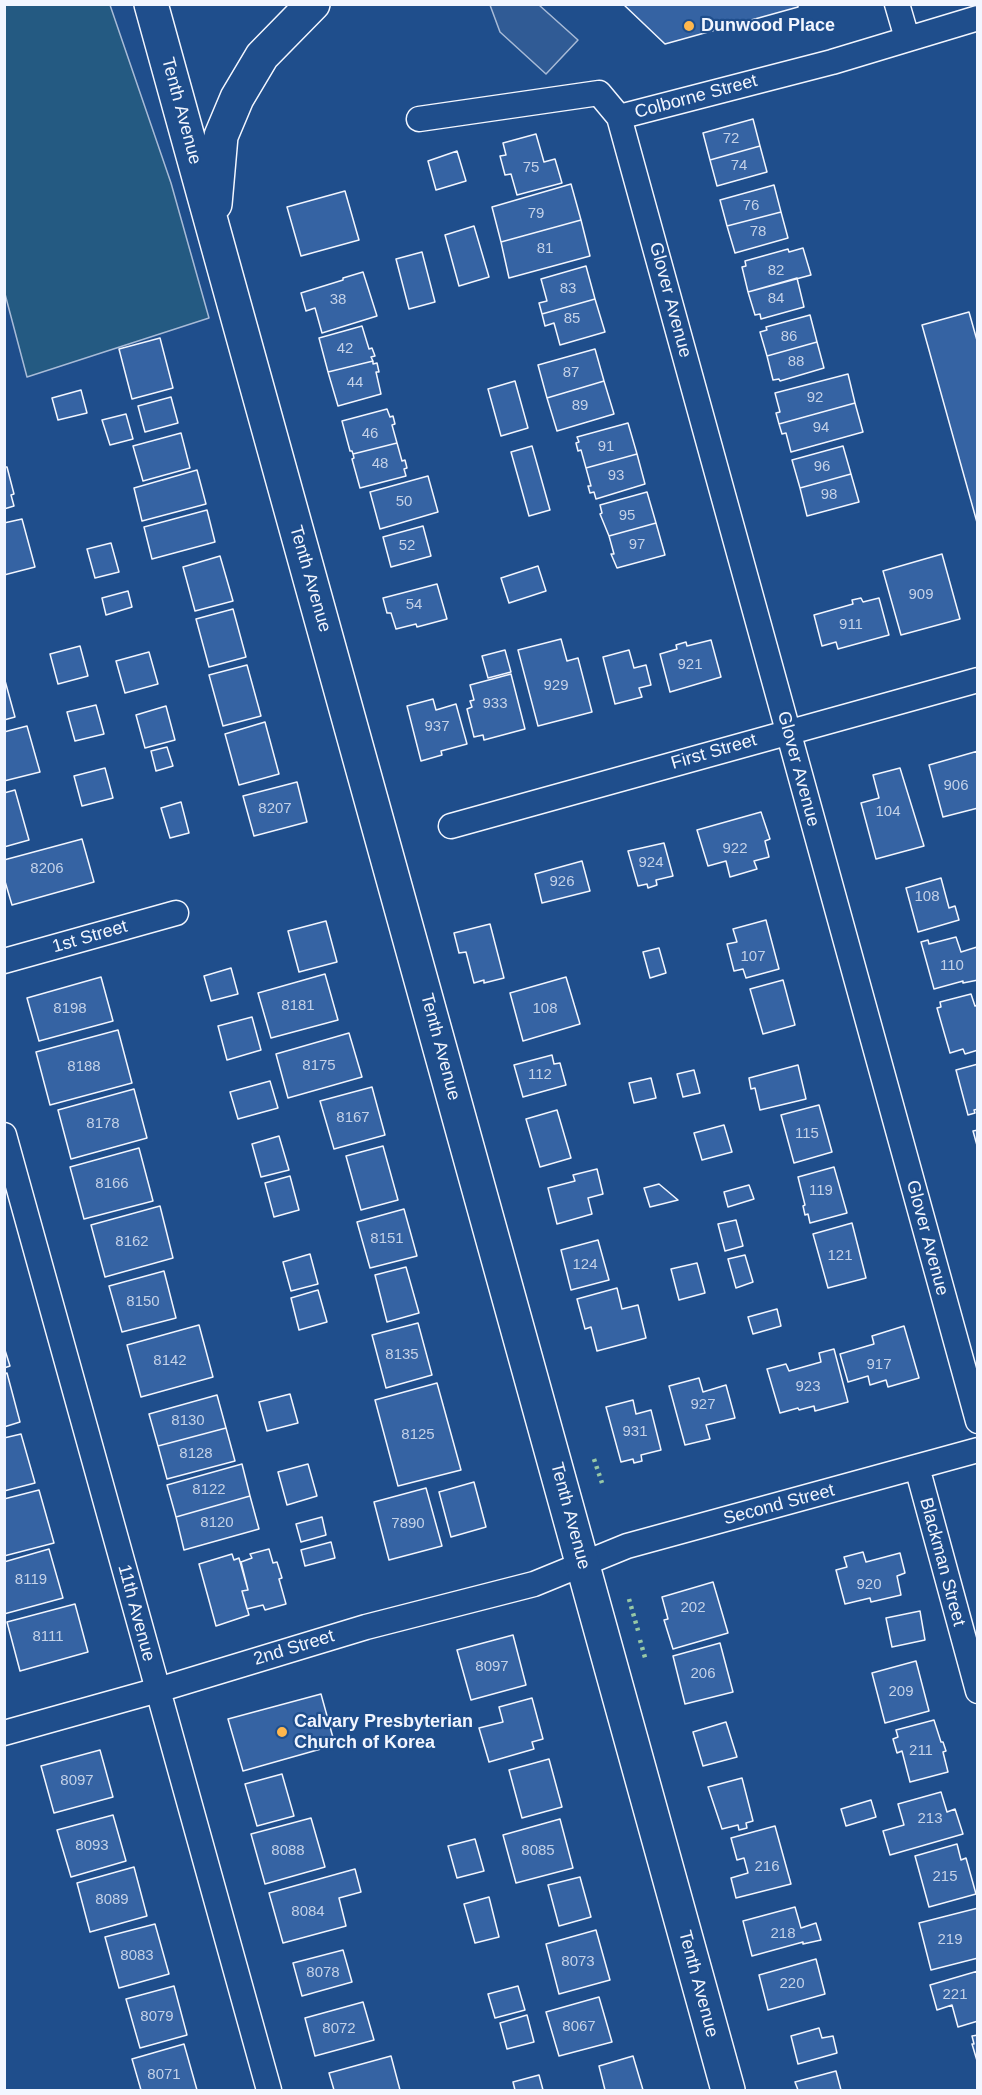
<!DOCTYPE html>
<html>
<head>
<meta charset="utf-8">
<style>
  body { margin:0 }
  #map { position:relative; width:982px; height:2095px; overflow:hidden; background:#1f4e8c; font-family:Helvetica,sans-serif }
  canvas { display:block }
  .frame { position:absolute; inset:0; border:6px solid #f2f6ff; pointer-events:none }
</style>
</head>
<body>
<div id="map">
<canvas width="982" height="2095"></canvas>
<div class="frame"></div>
</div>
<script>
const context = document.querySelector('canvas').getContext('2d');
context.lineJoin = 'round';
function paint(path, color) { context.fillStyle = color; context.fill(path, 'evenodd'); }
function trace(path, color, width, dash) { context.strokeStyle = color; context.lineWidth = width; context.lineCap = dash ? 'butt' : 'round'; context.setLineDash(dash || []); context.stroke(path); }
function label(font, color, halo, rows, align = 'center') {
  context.font = font + ' Helvetica,sans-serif'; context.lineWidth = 4.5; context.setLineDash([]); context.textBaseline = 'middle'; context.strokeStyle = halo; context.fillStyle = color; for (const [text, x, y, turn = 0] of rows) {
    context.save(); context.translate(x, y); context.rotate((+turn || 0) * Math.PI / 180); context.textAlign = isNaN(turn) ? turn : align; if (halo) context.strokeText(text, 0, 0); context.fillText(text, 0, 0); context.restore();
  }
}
const green = new Path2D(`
  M4 5H110L171 183 209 318 27 377 5 294Z`);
paint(green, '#245a82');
trace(green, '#a8bbd7', 1.5);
const parking = new Path2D(`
  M490 5H539L578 40 546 74 500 32Z`);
paint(parking, '#305b95');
trace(parking, '#a8bbd7', 1.5);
const building = new Path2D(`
  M623 4H798V7L665 44Z
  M753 119 760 146 710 160 703 133Z
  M536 134 544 162 555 159 562 183 517 195 511 174 505 175 500 156 506 155 503 143Z
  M760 146 767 172 717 186 710 160Z
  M457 151 466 181 436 190 428 161Z
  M571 184 581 220 501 242 492 207Z
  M774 185 781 212 727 226 720 200Z
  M345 191 359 240 301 256 287 207Z
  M781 212 788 238 735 253 727 226Z
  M581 220 590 256 509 278 501 242Z
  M474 226 489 277 459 286 445 235Z
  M803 248 811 275 748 292 742 267 746 266 745 261 788 249 789 252Z
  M422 252 435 302 409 309 396 259Z
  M586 266 595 299 542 314 539 303 547 301 541 279Z
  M363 272 377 316 322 333 315 308 306 311 301 293 343 280V278Z
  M797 278 804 307 761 319 760 314 755 315 748 292Z
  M595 299 605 332 560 345 554 323 545 326 542 314Z
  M969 312 978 344V526L922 325Z
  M810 315 817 342 767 356 760 332 767 330 766 327Z
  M362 326 369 349 372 348 375 356 371 357 373 361 328 372 319 338Z
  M160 338 173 388 132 399 119 349Z
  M817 342 824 368 780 381 779 379 773 380 767 356Z
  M595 349 604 381 547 398 538 365Z
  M373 361V364L377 363 379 372H376L381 394 338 406 328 372Z
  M848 374 855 403 779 424 776 413 780 412 775 393Z
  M515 381 528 428 501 436 488 389Z
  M604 381 614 414 557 431 547 398Z
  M81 390 87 413 58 420 52 398Z
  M171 397 178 423 145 432 138 406Z
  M855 403 863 432 791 452 786 433 782 434 779 424Z
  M387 409 390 417 393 416 395 424 392 425 397 443 353 454 352 451H350L342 421Z
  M126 414 133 439 110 445 102 420Z
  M628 423 637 454 586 468 581 450 578 451 576 443 579 442 577 437Z
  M181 433 190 468 143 481 133 446Z
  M397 443 402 461 405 460 407 468 404 469 406 476 360 488 352 459 354 458 353 454Z
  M532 446 550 510 529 516 511 452Z
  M843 446 851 474 800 488 792 460Z
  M637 454 645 484 596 499 594 492 590 493 588 486H591L586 468Z
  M4 467H7L14 494 11 495 14 506 4 509Z
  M197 470 206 504 142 521 134 488Z
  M851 474 859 502 807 516 800 488Z
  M428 476 438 512 380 529 370 492Z
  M647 492 656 523 609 536 600 514 602 513 600 505Z
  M207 510 215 542 152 559 144 527Z
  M22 519 35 567 4 575V523Z
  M656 523 665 555 617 568 611 554H614L609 536Z
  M423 526 431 556 391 567 383 537Z
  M111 543 119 572 95 578 87 549Z
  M942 554 960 619 901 635 883 571Z
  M220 556 233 601 195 611 183 567Z
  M538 566 546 591 509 603 501 578Z
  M437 584 447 619 417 627 416 624 396 629 391 613H387L383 598Z
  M128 591 132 607 106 615 102 598Z
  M861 598 863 602 879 598 889 635 838 649 836 642 822 646 814 615 853 604 852 600Z
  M233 609 246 657 209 667 196 619Z
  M561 639 567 661 578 658 592 712 538 726 518 650Z
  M711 640 721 677 670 692 660 654 677 649 676 645 686 642 687 646Z
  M80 646 88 676 58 684 50 654Z
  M505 650 511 672 488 678 482 656Z
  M629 650 634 668 646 665 651 685 639 688 642 697 615 704 603 657Z
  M149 652 158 684 125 693 116 661Z
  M247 665 261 716 223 726 209 675Z
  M511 674 525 729 484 740 483 735 474 737 467 709 472 707 470 701 474 700 470 685Z
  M4 677 15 717 4 720Z
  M433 699 436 710 456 704 467 744 441 751 442 755 421 761 407 706Z
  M96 705 104 734 75 741 67 712Z
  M166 706 175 740 145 748 136 715Z
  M265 722 279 774 239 785 225 734Z
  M27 726 40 772 4 781V732Z
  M167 747 173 766 156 771 151 751Z
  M978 751V808L943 817 929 765Z
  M105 768 113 798 82 806 74 776Z
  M900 768 924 846 876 859 861 803 879 798 873 775Z
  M297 782 307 822 254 836 243 796Z
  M15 790 29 840 4 847V793Z
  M181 802 189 833 170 838 161 808Z
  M761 812 770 839 765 841 769 857 754 861 757 869 730 877 726 861 708 866 697 830Z
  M82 839 94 882 12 905 4 878V860Z
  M664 843 673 876 656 880 657 885 648 888 647 884 638 886 628 851Z
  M582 861 590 891 542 903 535 874Z
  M941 878 949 908 955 906 959 920 918 932 906 888Z
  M766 920 779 969 746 978 743 969 734 971 727 944 737 942 733 929Z
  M326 921 337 962 299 972 288 931Z
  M490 924 504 978 484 983V980L474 983 466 952 459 953 454 933Z
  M956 937 961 952 977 947 978 980 963 983V981L934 989 921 942 928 940 929 944Z
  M659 948 666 973 650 978 643 952Z
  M231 968 238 994 211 1001 204 976Z
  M325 974 338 1020 271 1038 258 993Z
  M101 977 113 1021 39 1041 27 998Z
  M566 977 580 1024 523 1041 510 993Z
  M783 980 795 1025 763 1034 750 989Z
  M971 994 975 1006 978 1005V1050L965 1054 963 1049 950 1053 937 1008 941 1007 940 1002Z
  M252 1017 261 1050 227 1060 218 1026Z
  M118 1030 132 1083 50 1105 36 1052Z
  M349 1033 362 1077 288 1098 276 1054Z
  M552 1055 554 1064 560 1063 566 1085 523 1097 514 1065Z
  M978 1064V1109L974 1110 975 1113 968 1115 956 1070Z
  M798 1065 806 1099 760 1110 755 1088 751 1089 749 1078Z
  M694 1070 700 1093 683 1097 677 1074Z
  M651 1078 656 1098 634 1103 629 1083Z
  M270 1081 278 1108 238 1119 230 1092Z
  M372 1087 385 1135 334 1149 320 1101Z
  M134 1089 147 1138 71 1159 58 1110Z
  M819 1105 832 1152 794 1163 781 1115Z
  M557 1110 571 1158 540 1167 526 1119Z
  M724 1125 732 1152 702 1160 694 1133Z
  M978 1130V1149L973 1131Z
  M279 1136 289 1170 261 1177 252 1144Z
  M383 1146 398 1200 361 1210 346 1156Z
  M139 1148 153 1201 84 1219 70 1167Z
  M834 1167 847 1213 810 1223 808 1214 805 1215 803 1206 805 1205 798 1177Z
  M597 1169 603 1194 588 1198 592 1214 557 1224 548 1188 575 1181 573 1175Z
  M290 1176 299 1210 274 1217 265 1183Z
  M659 1184 678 1200 650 1207 644 1188Z
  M749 1185 754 1199 728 1207 724 1192Z
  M160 1206 173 1258 105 1277 91 1225Z
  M404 1209 417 1256 370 1268 357 1222Z
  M736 1220 743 1246 725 1251 718 1224Z
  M852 1223 866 1278 828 1288 813 1234Z
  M598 1240 609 1280 571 1290 561 1250Z
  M310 1254 318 1284 291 1291 283 1262Z
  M745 1255 753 1282 736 1288 728 1259Z
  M697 1263 705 1293 679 1300 671 1269Z
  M406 1267 419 1313 387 1322 375 1275Z
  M164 1271 176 1318 122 1332 109 1286Z
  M617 1288 622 1309 638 1305 646 1338 597 1351 591 1327 585 1329 577 1299Z
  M318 1290 327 1322 299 1330 291 1298Z
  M777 1309 781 1326 753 1334 748 1317Z
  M418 1323 432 1375 386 1388 372 1335Z
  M199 1325 213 1377 141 1397 127 1345Z
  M904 1326 919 1378 888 1387 886 1380 870 1385 868 1376 848 1382 840 1354 874 1344 872 1336Z
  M4 1347 10 1366 4 1368Z
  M834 1349 848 1402 815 1411 814 1406 799 1410 798 1408 780 1413 767 1369 786 1364 789 1371 821 1362 819 1353Z
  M7 1373 20 1422 4 1427V1374Z
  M699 1378 703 1392 726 1385 735 1418 706 1425 710 1439 685 1445 669 1386Z
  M437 1383 461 1470 398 1486 375 1400Z
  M290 1394 298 1423 267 1431 259 1402Z
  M217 1395 226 1428 158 1446 149 1414Z
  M633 1400 636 1414 651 1410 661 1450 641 1455 642 1461 634 1463 633 1459 621 1462 606 1407Z
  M226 1428 235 1461 167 1479 158 1446Z
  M21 1434 35 1483 4 1491V1438Z
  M242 1464 250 1496 176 1517 167 1485Z
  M308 1464 317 1496 287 1505 278 1472Z
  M474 1482 486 1527 451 1537 439 1492Z
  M426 1488 442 1546 389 1560 374 1502Z
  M39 1490 54 1543 4 1556V1499Z
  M250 1496 259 1529 184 1550 176 1517Z
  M322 1517 326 1535 301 1542 296 1524Z
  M331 1542 335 1558 305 1566 301 1550Z
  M49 1549 63 1598 4 1614V1562Z
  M269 1549 273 1563 277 1562 282 1578 279 1579 286 1604 265 1610 263 1605 247 1609 242 1591 248 1590 241 1562 252 1558 250 1554Z
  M863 1552 866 1562 900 1553 905 1573 897 1576 901 1595 871 1602 870 1598 845 1604 836 1570 847 1567 844 1557Z
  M232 1554 234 1560 239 1558 248 1590 242 1591 249 1615 216 1626 199 1564Z
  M713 1582 728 1633 673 1649 664 1620 668 1619 662 1597Z
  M75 1604 88 1652 20 1671 7 1622Z
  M920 1611 925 1640 892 1647 886 1618Z
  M513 1635 526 1685 471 1700 457 1650Z
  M720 1643 733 1692 685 1704 673 1656Z
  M916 1661 929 1711 885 1723 872 1673Z
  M321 1694 335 1745 243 1771 228 1719Z
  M532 1698 543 1739 532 1742 534 1749 489 1762 479 1728 503 1722 499 1707Z
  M934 1720 941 1742H943L946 1751 943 1752 948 1772 910 1782 902 1751 897 1753 893 1739 898 1737 896 1730Z
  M726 1722 737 1757 703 1766 693 1732Z
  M100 1750 113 1797 54 1813 41 1766Z
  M549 1759 562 1807 522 1818 509 1770Z
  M282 1774 294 1816 257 1826 245 1784Z
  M742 1778 753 1821 746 1823 747 1828 739 1830 738 1825 722 1829 708 1787Z
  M941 1792 947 1812 955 1809 963 1834 890 1855 883 1831 904 1825 898 1804Z
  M871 1800 876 1817 846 1826 841 1809Z
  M113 1815 126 1861 71 1877 57 1830Z
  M311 1818 325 1867 265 1884 251 1834Z
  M560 1819 573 1868 516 1883 503 1835Z
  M775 1826 791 1884 736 1898 731 1878 748 1873 744 1858 737 1860 731 1838Z
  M475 1839 484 1871 457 1878 448 1846Z
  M957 1844 961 1860 966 1858 976 1894 929 1907 915 1856Z
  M134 1867 147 1916 90 1932 77 1883Z
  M355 1869 361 1892 339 1898 346 1926 283 1943 269 1893Z
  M580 1877 591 1917 559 1926 548 1885Z
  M489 1897 499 1937 475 1943 464 1904Z
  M795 1907 801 1928 816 1923 821 1940 803 1944V1942L752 1956 743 1921Z
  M978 1908V1958L931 1970 919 1923Z
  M155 1924 169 1974 119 1988 105 1937Z
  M596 1930 610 1980 559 1994 546 1944Z
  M343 1950 352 1982 302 1996 293 1963Z
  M816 1959 825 1994 768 2010 759 1975Z
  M978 1971V2021L958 2027 952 2005 937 2010 930 1985Z
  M174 1986 187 2035 140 2048 126 1999Z
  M518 1986 525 2010 495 2018 488 1994Z
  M599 1997 612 2042 559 2056 546 2012Z
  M363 2002 374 2040 315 2056 305 2018Z
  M527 2015 534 2042 507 2049 500 2023Z
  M819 2028 822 2038 833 2036 837 2053 798 2064 791 2036Z
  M978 2035V2064L972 2044H974L972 2036Z
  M184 2044 197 2090H141L132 2059Z
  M391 2056 400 2090H334L329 2073Z
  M633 2056 643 2090H605L599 2066Z
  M836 2071 841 2090H798L795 2082Z
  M539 2075 543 2090H515L513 2082Z`);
paint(building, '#3563a3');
trace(building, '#f2f6ff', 1.5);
const street = new Path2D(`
  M897 4 907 38
  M619 117 978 1421
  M419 119 599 93 619 117 832 62 978 18
  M451 826 978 680
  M4 961 176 913
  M4 1135 269 2090
  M917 1467 978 1691
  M4 1733 158 1690 366 1627 534 1584 627 1546 978 1450`);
const primary = new Path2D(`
  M151 4 728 2090
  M215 204 221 136 237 98 262 56 313 4`);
trace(street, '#f2f6ff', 27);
trace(primary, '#f2f6ff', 36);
trace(street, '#1f4e8c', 24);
trace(primary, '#1f4e8c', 33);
trace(new Path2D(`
  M594 1459 602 1483
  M629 1599 639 1634
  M640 1640 646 1661`), '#97c8a6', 4.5, [3, 4.5]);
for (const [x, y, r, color] of [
  [689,26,6,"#ffb74d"],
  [282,1732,6,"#ffb74d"]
]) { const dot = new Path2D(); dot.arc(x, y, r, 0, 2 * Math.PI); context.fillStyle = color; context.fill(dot); trace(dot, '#1f4e8c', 2); }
label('15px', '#c3d1e8', null, [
  ["72",731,139],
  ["74",739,166],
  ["75",531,168],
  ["76",751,206],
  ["79",536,214],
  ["78",758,232],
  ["81",545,249],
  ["82",776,271],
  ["83",568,289],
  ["84",776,299],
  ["38",338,300],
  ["85",572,319],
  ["86",789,337],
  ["42",345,349],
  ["88",796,362],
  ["87",571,373],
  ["44",355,383],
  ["92",815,398],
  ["89",580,406],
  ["94",821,428],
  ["46",370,434],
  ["91",606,447],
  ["48",380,464],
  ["96",822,467],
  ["93",616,476],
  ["98",829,495],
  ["50",404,502],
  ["95",627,516],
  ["97",637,545],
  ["52",407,546],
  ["909",921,595],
  ["54",414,605],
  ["911",851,625],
  ["921",690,665],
  ["929",556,686],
  ["933",495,704],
  ["937",437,727],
  ["906",956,786],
  ["8207",275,809],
  ["104",888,812],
  ["922",735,849],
  ["924",651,863],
  ["8206",47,869],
  ["926",562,882],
  ["108",927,897],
  ["107",753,957],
  ["110",952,966],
  ["8181",298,1006],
  ["8198",70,1009],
  ["108",545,1009],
  ["8175",319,1066],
  ["8188",84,1067],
  ["112",540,1075],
  ["8167",353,1118],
  ["8178",103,1124],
  ["115",807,1134],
  ["8166",112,1184],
  ["119",821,1191],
  ["8151",387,1239],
  ["8162",132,1242],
  ["121",840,1256],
  ["124",585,1265],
  ["8150",143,1302],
  ["8135",402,1355],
  ["8142",170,1361],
  ["917",879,1365],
  ["923",808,1387],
  ["927",703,1405],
  ["8130",188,1421],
  ["931",635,1432],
  ["8125",418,1435],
  ["8128",196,1454],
  ["8122",209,1490],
  ["8120",217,1523],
  ["7890",408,1524],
  ["8119",31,1580],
  ["920",869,1585],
  ["202",693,1608],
  ["8111",48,1637],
  ["8097",492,1667],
  ["206",703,1674],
  ["209",901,1692],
  ["211",921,1751],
  ["8097",77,1781],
  ["213",930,1819],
  ["8093",92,1846],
  ["8088",288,1851],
  ["8085",538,1851],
  ["216",767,1867],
  ["215",945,1877],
  ["8089",112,1900],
  ["8084",308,1912],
  ["218",783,1934],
  ["219",950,1940],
  ["8083",137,1956],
  ["8073",578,1962],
  ["8078",323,1973],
  ["220",792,1984],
  ["221",955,1995],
  ["8079",157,2017],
  ["8067",579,2027],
  ["8072",339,2029],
  ["8071",164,2075]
]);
label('bold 18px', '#f2f6ff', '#1f4e8c', [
  ["Dunwood Place",701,26],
  ["Calvary Presbyterian",294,1722],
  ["Church of Korea",294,1743]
], 'left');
label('18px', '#f2f6ff', '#1f4e8c', [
  ["Colborne Street",696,97,-15],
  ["Tenth Avenue",181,111,75],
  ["Glover Avenue",670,300,75],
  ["Tenth Avenue",310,579,74],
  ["First Street",714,752,-16],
  ["Glover Avenue",798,769,75],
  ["1st Street",90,937,-16],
  ["Tenth Avenue",440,1047,75],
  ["Glover Avenue",927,1238,75],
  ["Second Street",779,1505,-15],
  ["Tenth Avenue",570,1516,75],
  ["Blackman Street",942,1562,75],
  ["11th Avenue",136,1613,75],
  ["2nd Street",294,1648,-17],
  ["Tenth Avenue",698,1984,75]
]);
</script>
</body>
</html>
